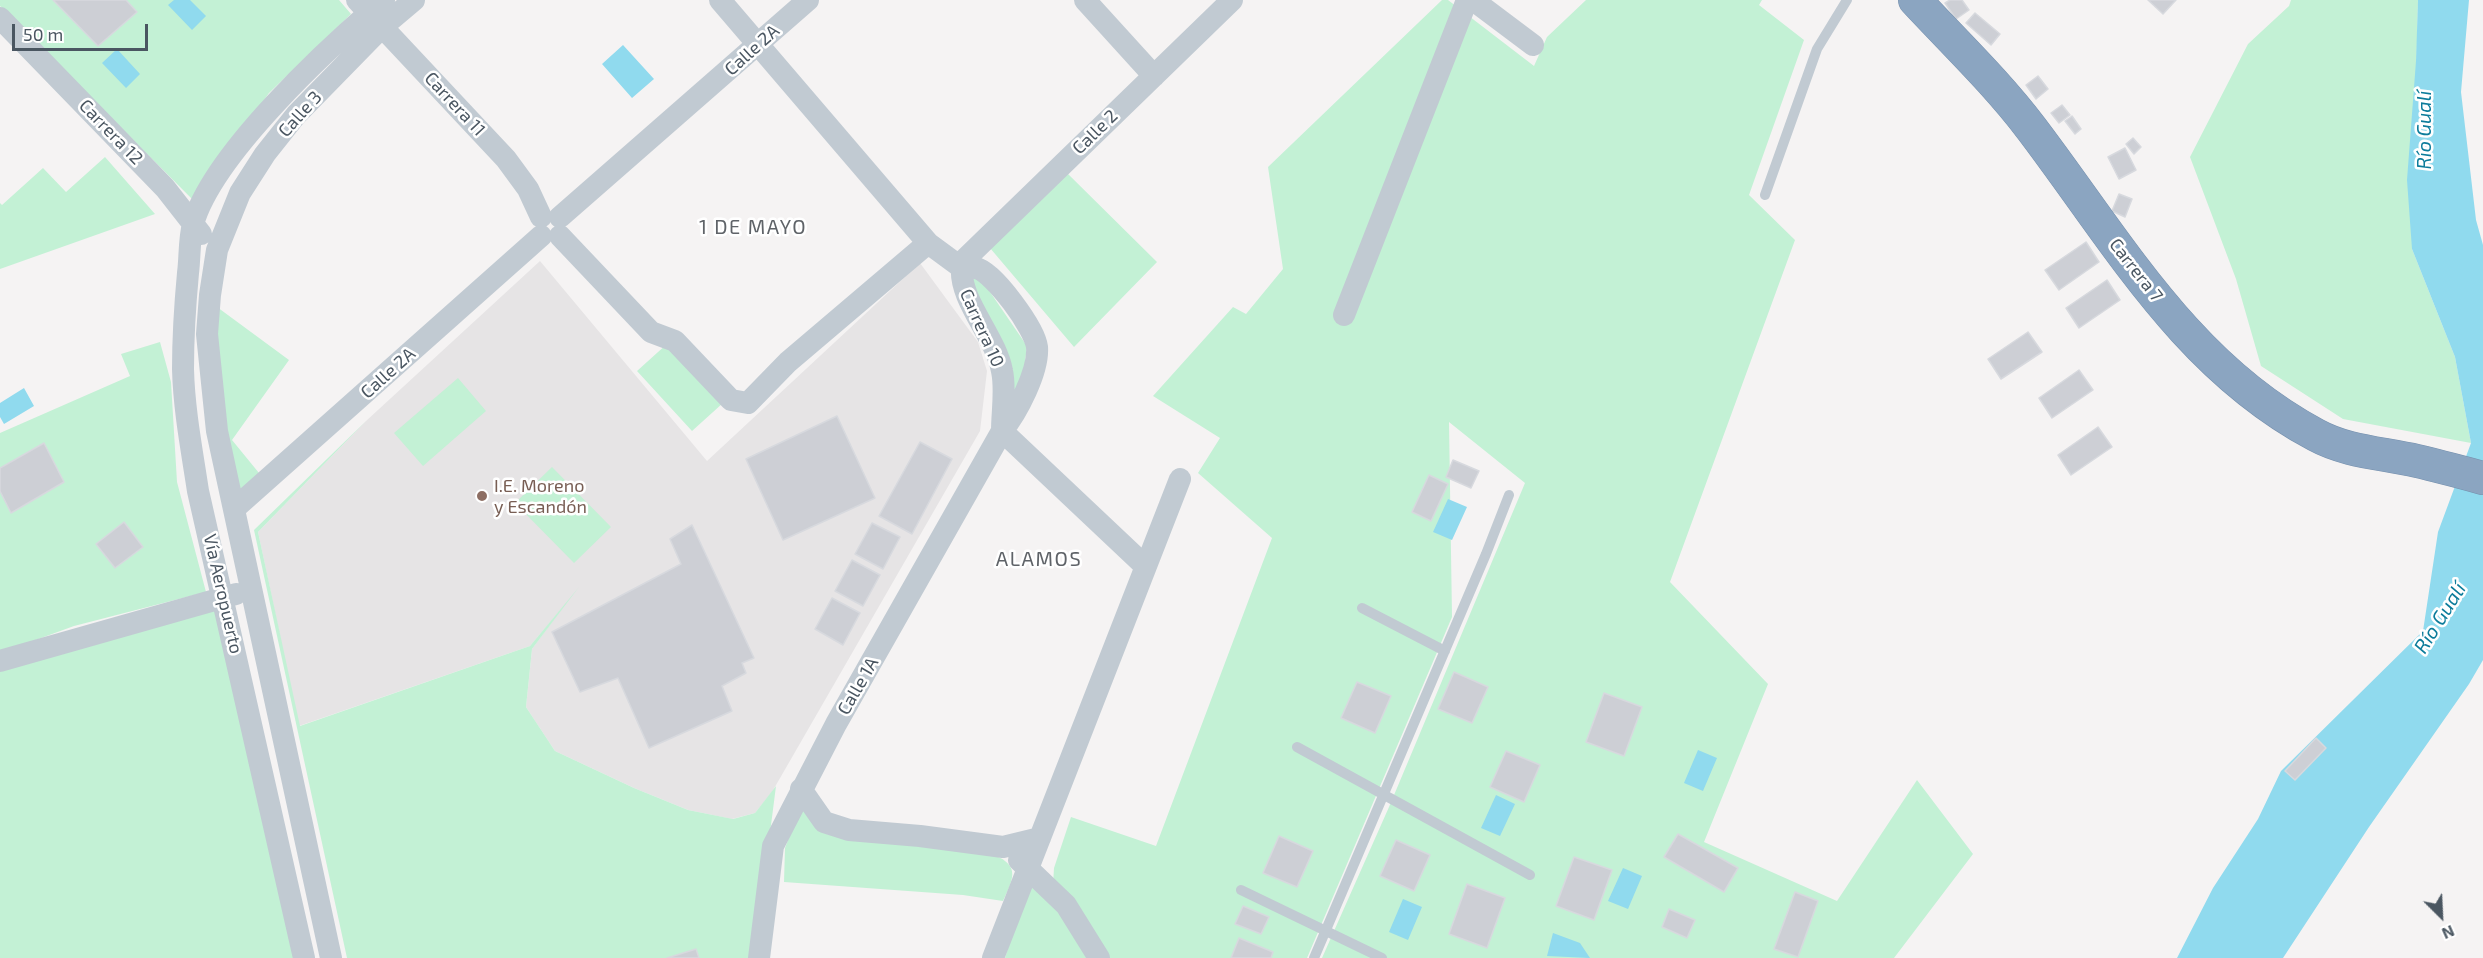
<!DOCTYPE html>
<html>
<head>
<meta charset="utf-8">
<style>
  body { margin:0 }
  #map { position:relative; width:2483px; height:958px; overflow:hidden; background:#f5f3f3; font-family:"Exo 2",sans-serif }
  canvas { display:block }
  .north { position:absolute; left:2411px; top:886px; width:60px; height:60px; -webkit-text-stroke:4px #fff; paint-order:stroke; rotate:156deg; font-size:16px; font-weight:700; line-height:24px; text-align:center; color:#4a5661 }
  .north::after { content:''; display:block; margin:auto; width:21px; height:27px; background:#4a5661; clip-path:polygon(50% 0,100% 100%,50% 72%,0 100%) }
  .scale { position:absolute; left:12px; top:24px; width:136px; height:27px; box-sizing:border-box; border:3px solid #4a5661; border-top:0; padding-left:8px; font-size:18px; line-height:21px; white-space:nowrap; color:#4a5661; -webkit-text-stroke:4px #fff; paint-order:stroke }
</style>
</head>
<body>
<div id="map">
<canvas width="2483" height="958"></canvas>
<div class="north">N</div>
<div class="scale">50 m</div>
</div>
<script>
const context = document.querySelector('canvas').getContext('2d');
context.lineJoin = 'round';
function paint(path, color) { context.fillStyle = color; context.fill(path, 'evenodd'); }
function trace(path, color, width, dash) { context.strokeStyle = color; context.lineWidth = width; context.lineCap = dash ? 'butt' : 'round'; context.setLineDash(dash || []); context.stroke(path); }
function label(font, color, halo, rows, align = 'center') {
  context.font = font + ' "Exo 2",sans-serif'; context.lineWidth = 5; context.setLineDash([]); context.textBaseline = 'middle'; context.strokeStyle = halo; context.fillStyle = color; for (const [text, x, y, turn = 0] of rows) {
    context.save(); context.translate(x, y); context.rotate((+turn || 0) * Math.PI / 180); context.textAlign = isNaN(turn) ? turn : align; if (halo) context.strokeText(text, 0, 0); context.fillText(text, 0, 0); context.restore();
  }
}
paint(new Path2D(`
  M540 261 707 461 920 263 978 342 987 371 980 431 772 792 755 813 732 819 688 810 634 788 555 751 526 707 532 649 563 607 530 646 299 726 258 532 366 421Z`), '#e6e4e5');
paint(new Path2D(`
  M0 0H339L351 14 269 93 193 200 0 6Z
  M1442 0H1448L1534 66 1547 37 1586 0H1762L1759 5 1804 40 1749 195 1795 240 1670 582 1768 684 1704 842 1837 901 1917 780 1973 854 1894 958H1322L1389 807 1525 483 1449 422 1452 617 1307 958H1108L1053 885 1054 868 1071 817 1156 846 1272 538 1198 473 1220 438 1153 396 1233 307 1246 314 1283 269 1268 167Z
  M2291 0H2418L2412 249 2455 357 2471 443 2343 419 2261 366 2236 279 2190 157 2248 44 2289 6Z
  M105 157 155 214 0 269V203L2 205 43 168 66 192Z
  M1066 172 1157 262 1074 347 990 248Z
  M975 270 1027 346 1022 387 1007 413 967 272Z
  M217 307 289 360 232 440 259 473 243 492 236 488 212 334Z
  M160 342 171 382 177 482 206 592 74 626 0 653V491L11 512 63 481 44 443 0 468V433L130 376 121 354Z
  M668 343 723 403 692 431 637 371Z
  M458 378 486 411 423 466 394 433Z
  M366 421 258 532 300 726 530 646 579 587 532 649 526 707 555 751 634 788 688 810 733 819 755 813 776 786 754 958H347L254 530Z
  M552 467 611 527 574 563 515 503Z
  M214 606 295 958H0V666Z
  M802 803 813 821 989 853C1020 864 1015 876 1003 901L963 895 784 882 785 848Z
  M1031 877 1093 958H1005Z`), '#c3f1d5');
paint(new Path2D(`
  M174 0H190L206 16 192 30 168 5Z
  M2418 0H2469L2461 92 2476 220 2483 245V660L2469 684 2369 827 2283 958H2177L2213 888 2258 819 2281 771 2423 631 2438 532 2471 443 2455 357 2412 249 2407 180 2416 61Z
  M623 45 654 79 632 98 602 64Z
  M117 49 140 74 126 88 102 63Z
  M24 388 34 406 4 424 0 417V403Z
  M1448 499 1467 507 1452 540 1433 532Z
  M1698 750 1717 758 1703 791 1684 783Z
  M1496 795 1515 804 1500 836 1481 828Z
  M1623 868 1642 876 1628 909 1608 901Z
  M1403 899 1422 907 1408 940 1389 932Z
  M1553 933 1580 943 1590 958 1547 956Z`), '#90daee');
const building = new Path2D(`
  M53 0H126L137 12 98 46Z
  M1950 0H1962L1969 10 1956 19 1945 3Z
  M2148 0H2176L2163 14Z
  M1975 13 2000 34 1991 45 1966 23Z
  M2038 76 2048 89 2036 99 2026 85Z
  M2062 105 2070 115 2059 123 2051 113Z
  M2072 116 2081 129 2075 134 2065 121Z
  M2133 138 2141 147 2134 154 2126 144Z
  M2125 148 2136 170 2119 179 2108 157Z
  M2119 194 2132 199 2125 217 2112 211Z
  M2086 242 2099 262 2059 290 2045 270Z
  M2107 280 2120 300 2079 328 2066 308Z
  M2028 332 2042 352 2001 379 1988 359Z
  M2079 370 2093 390 2052 418 2039 398Z
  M837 416 875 498 783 540 746 459Z
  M2098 427 2112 447 2071 475 2058 455Z
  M920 442 952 459 912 534 879 516Z
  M44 443 64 482 11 513 0 491V468Z
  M1453 460 1479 471 1471 488 1446 477Z
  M1429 475 1448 484 1431 521 1412 512Z
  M124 522 143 547 115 568 96 544Z
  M872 523 900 537 883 569 855 554Z
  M692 525 754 658 742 663 746 673 722 686 732 711 649 748 618 678 580 692 552 632 681 564 670 539Z
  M852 560 880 575 863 606 835 591Z
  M832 598 860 613 843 645 815 629Z
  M1454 672 1488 687 1472 723 1438 709Z
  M1357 682 1391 696 1375 733 1341 718Z
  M1604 693 1642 707 1624 756 1586 742Z
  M2316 738 2326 748 2295 780 2285 771Z
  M1506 751 1540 765 1524 802 1490 787Z
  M1678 834 1738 868 1724 892 1664 857Z
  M1279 836 1313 851 1297 887 1263 873Z
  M1396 840 1430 855 1414 891 1380 876Z
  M1574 857 1612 870 1594 920 1556 906Z
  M1467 884 1505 898 1487 948 1449 934Z
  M1795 892 1818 901 1798 957 1774 949Z
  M1243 906 1269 917 1261 934 1235 924Z
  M1669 909 1695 920 1687 938 1662 927Z
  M1239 938 1273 952 1271 958H1231Z
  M696 949 699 958H667Z`);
paint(building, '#cdcfd5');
trace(building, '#d7d9de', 1.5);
const highway = new Path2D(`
  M1915 0C1954 42 1997 83 2031 128 2117 241 2186 366 2316 435 2347 452 2383 453 2417 461 2439 466 2461 472 2483 478`);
trace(highway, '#7690ad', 34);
trace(new Path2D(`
  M1765 195 1817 49 1847 0
  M1362 608 1445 651
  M1297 747 1530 875
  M1241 890 1382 958
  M1314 958 1486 554 1509 495`), '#c1cad2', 10);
trace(new Path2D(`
  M357 0 506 159 528 189 541 217
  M720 0 928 243 962 268C966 268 973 267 976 268 994 272 1035 329 1037 347 1039 371 1017 413 1002 431L836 724 773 846 759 958
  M1085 0 1154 76
  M1473 0 1533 45
  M0 18 165 188 201 234
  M560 217 808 0
  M560 236 651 332 675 341 731 400 748 403 788 362 928 243
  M959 265 1232 0
  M962 268C959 300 996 337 1002 371 1006 389 1002 412 1002 431
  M1344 315 1467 0
  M1002 431 1144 565
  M234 509 541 236
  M0 661 236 594
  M801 789 824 822 849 830 920 836 1003 847 1040 838
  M1019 860 1066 905 1099 958
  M304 958 198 491C192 451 184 410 183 369 183 337 185 305 188 273 190 258 189 239 193 224 213 154 328 48 384 0
  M331 958 217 431 207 334 210 295 217 250 240 193 265 154 296 115 382 27 414 0
  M993 958 1180 479`), '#c1cad2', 22);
trace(highway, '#8ba5c1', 33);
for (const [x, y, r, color] of [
  [482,496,6,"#8d6e63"]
]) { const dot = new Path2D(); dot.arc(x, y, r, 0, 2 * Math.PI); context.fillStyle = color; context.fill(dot); trace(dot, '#fff', 2); }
label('18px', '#4a5661', '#fff', [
  ["Calle 2A",752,50,-42],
  ["Carrera 11",455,104,47],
  ["Calle 3",300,114,-48],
  ["Carrera 12",111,132,46],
  ["Calle 2",1095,132,-44],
  ["Carrera 7",2136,270,52],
  ["Carrera 10",982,328,66],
  ["Calle 2A",388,373,-42],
  ["Vía Aeropuerto",223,594,77],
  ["Calle 1A",858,686,-60]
]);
label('18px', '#785e54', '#fff', [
  ["I.E. Moreno",494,486],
  ["y Escandón",494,507]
], 'left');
label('italic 20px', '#0c7c9b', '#fff', [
  ["Río Gualí",2424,130,-90],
  ["Río Gualí",2440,618,-58]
]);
context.letterSpacing = '1.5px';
label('20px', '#5f6368', '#fff', [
  ["1 DE MAYO",753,227],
  ["ALAMOS",1039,559]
]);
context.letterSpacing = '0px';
</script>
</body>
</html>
